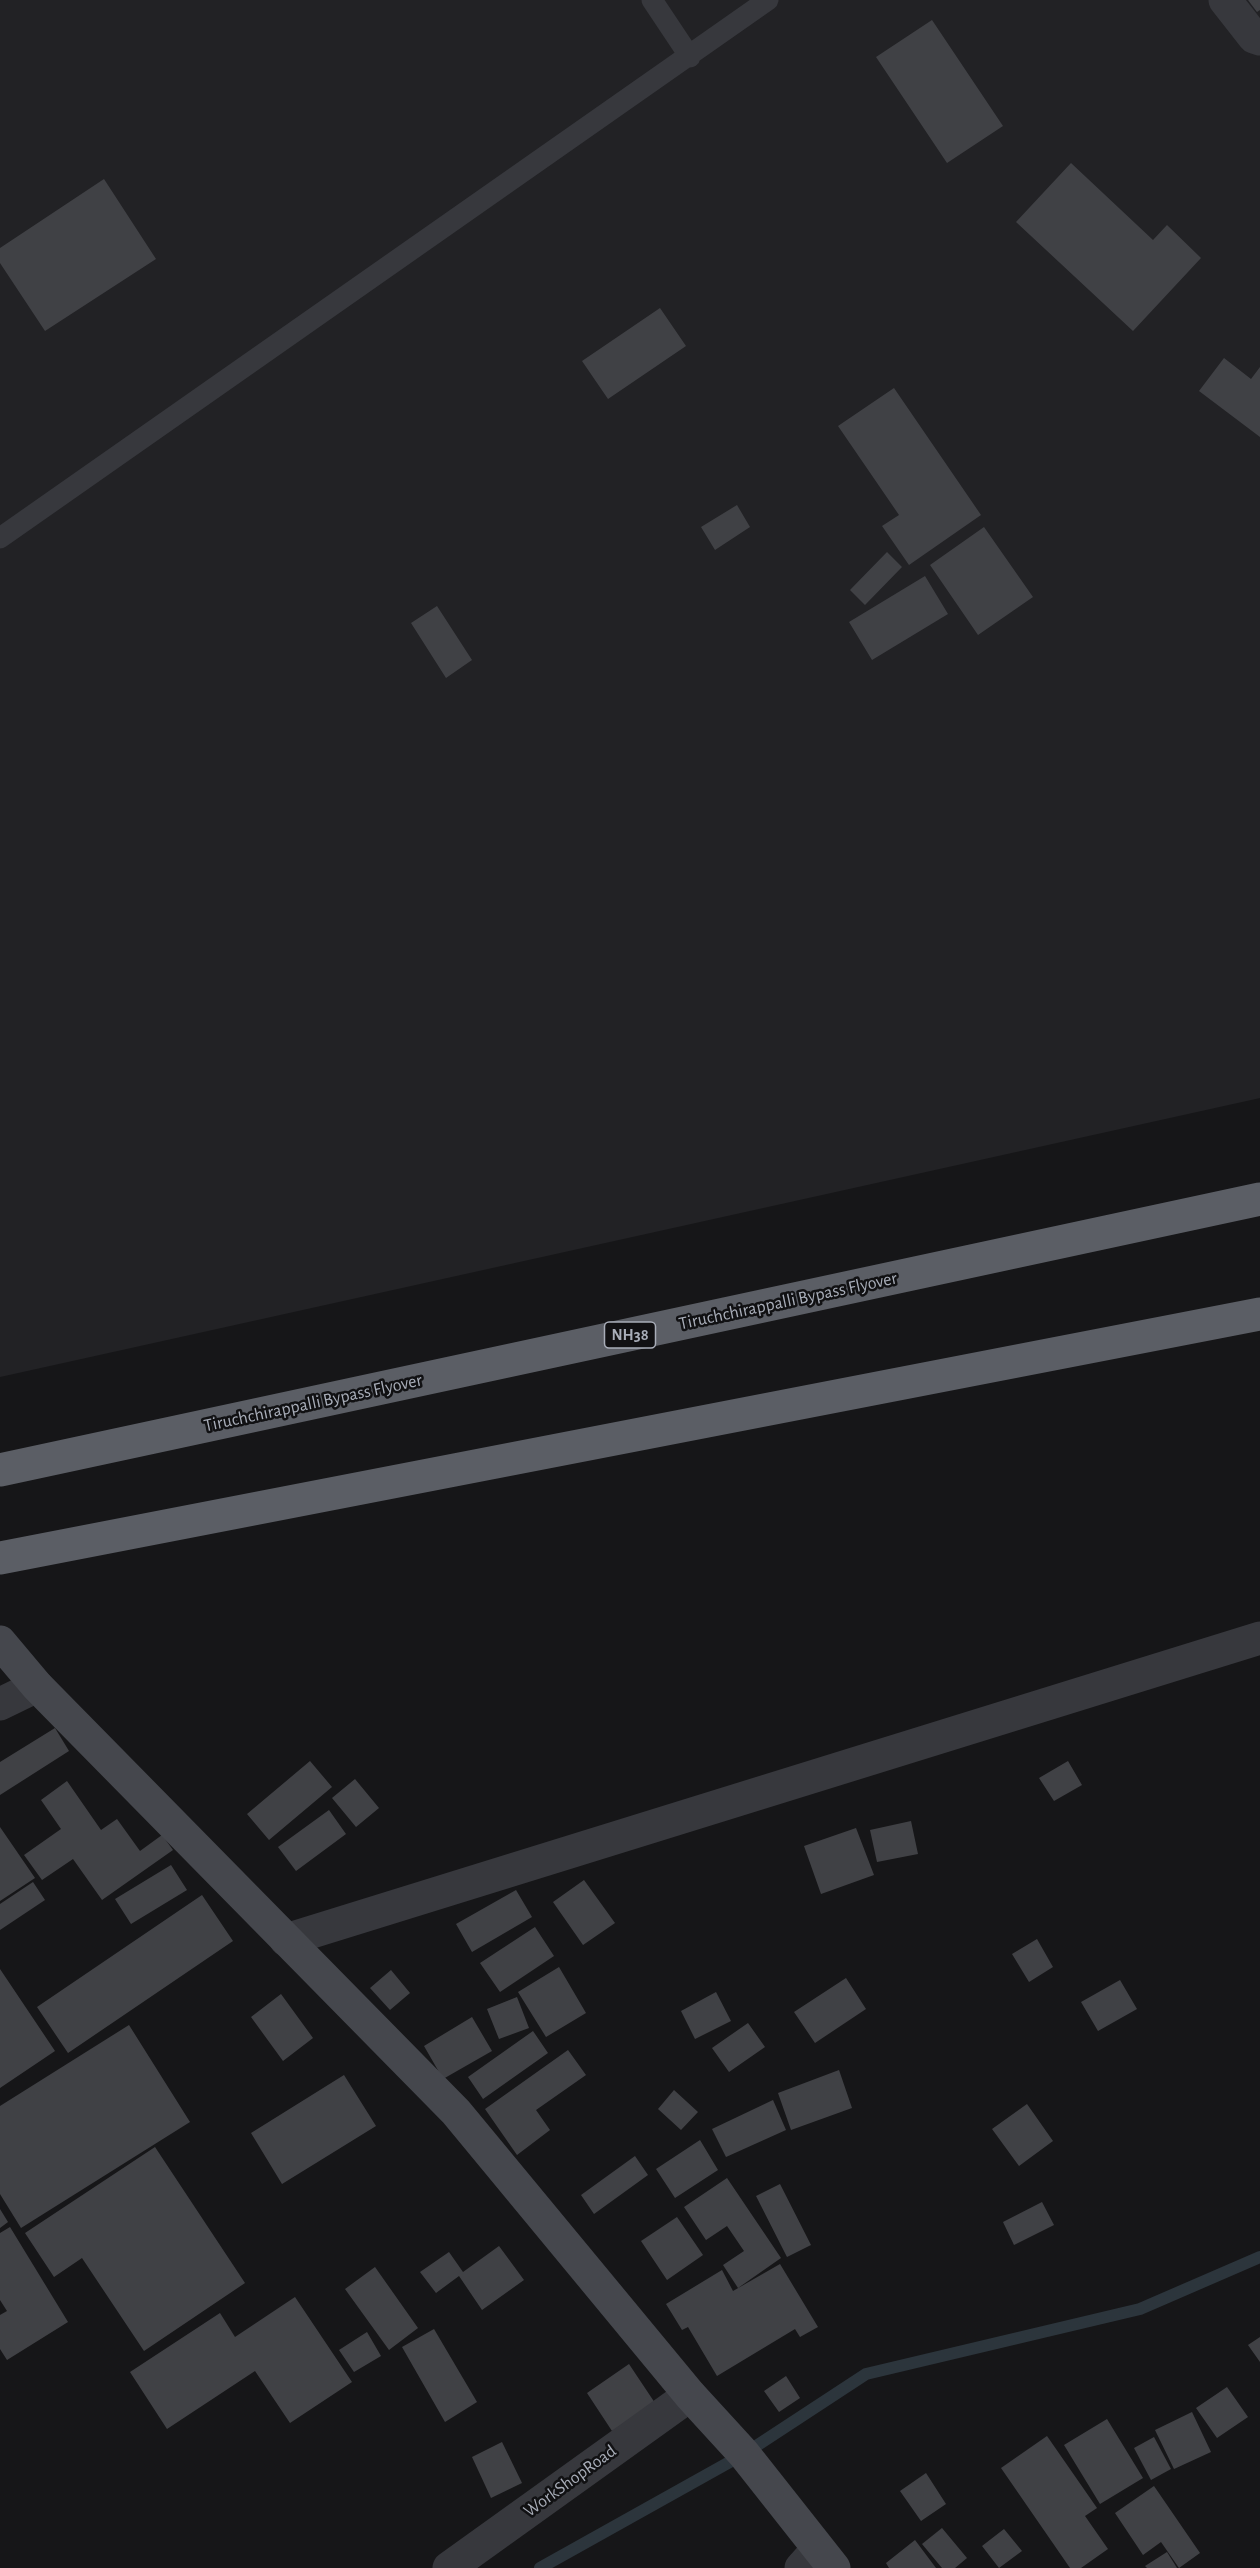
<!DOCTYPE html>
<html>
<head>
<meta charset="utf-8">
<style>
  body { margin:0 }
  canvas { display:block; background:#161618 }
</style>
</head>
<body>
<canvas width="1260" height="2568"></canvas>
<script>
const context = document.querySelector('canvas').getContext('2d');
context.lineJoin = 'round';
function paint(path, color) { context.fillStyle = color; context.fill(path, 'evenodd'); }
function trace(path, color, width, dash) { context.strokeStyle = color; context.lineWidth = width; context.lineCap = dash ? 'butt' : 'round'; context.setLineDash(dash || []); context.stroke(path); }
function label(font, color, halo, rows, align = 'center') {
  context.font = font + ' "Alegreya Sans",sans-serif'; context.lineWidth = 5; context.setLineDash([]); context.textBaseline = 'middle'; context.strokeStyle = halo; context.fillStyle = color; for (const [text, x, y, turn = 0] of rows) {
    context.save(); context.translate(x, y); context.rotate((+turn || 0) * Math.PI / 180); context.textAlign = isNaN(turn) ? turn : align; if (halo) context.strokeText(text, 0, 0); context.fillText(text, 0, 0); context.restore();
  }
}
paint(new Path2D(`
  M0 0H1260V1098L0 1377Z`), '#222225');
trace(new Path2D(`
  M540 2568 744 2454 866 2374 1140 2309 1260 2257`), '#2c353c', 12);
paint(new Path2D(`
  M1248 0H1260V10L1257 12Z
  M932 20 1003 126 947 163 876 57Z
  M1071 163 1153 240 1167 225 1201 258 1133 331 1016 222Z
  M104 179 156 259 45 331 0 263V248Z
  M660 308 686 346 608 399 582 361Z
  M1224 358 1251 379 1260 367V437L1199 391Z
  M894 388 981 515 909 565 882 526 899 515 838 426Z
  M737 505 750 527 715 550 701 527Z
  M984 527 1033 597 978 635 930 565Z
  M887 552 902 567 865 605 850 590Z
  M925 576 948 614 872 660 849 622Z
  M437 606 472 660 446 678 411 623Z
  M55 1728 69 1751 0 1795V1762Z
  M310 1761 332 1787 269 1840 247 1814Z
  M1068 1761 1082 1785 1054 1801 1039 1778Z
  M355 1779 379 1808 356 1827 332 1798Z
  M67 1781 101 1830 117 1819 140 1851 162 1835 173 1850 102 1900 73 1859 42 1880 24 1855 61 1829 41 1800Z
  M329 1810 346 1834 296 1871 278 1847Z
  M911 1821 918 1854 877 1862 870 1830Z
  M0 1827 35 1878 0 1901Z
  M856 1828 874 1875 821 1894 804 1846Z
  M171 1865 187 1890 131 1924 115 1899Z
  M584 1880 615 1923 583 1945 553 1902Z
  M33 1882 45 1900 0 1930V1904Z
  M516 1890 532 1917 472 1952 456 1924Z
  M202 1895 233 1941 68 2053 37 2007Z
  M535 1927 554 1956 500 1992 480 1963Z
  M1037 1939 1053 1967 1029 1982 1012 1954Z
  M559 1967 586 2013 546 2037 518 1992Z
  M0 1969 55 2051 0 2088Z
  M391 1970 410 1993 390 2010 370 1988Z
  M846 1978 866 2009 815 2043 794 2012Z
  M1120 1980 1137 2009 1098 2031 1081 2002Z
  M716 1992 731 2021 695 2039 681 2011Z
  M281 1994 313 2038 283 2061 251 2017Z
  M517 1997 529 2028 499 2039 487 2009Z
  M472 2017 492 2051 443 2079 424 2046Z
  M748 2023 765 2047 729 2072 712 2048Z
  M129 2025 190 2122 21 2228 0 2194V2106Z
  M533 2031 548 2053 483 2099 468 2077Z
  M568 2050 586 2075 536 2110 550 2130 517 2155 485 2109Z
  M839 2070 852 2108 791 2130 778 2093Z
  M344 2075 376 2126 282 2184 251 2133Z
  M674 2090 698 2112 681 2130 658 2109Z
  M773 2100 786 2130 726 2157 712 2129Z
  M1027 2104 1053 2141 1019 2166 992 2129Z
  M700 2140 718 2170 675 2198 656 2169Z
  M155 2147 245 2283 144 2351 82 2258 54 2277 25 2233Z
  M635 2156 648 2175 594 2214 581 2195Z
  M727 2178 781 2258 738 2288 723 2265 744 2251 727 2226 706 2240 684 2207Z
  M780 2184 811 2245 787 2257 756 2196Z
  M1042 2202 1054 2225 1014 2245 1003 2222Z
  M0 2209 8 2222 0 2228Z
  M677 2217 703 2255 667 2280 641 2241Z
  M10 2227 68 2322 7 2360 0 2349V2315L7 2311 0 2300V2233Z
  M499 2246 524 2280 482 2310 459 2276 436 2293 420 2272 449 2252 463 2272Z
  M780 2264 818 2327 800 2337 795 2329 717 2376 688 2327 682 2330 666 2304 722 2270 733 2291Z
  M375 2267 418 2328 389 2350 345 2289Z
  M295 2297 352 2382 290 2423 255 2371 167 2429 130 2372 220 2313 235 2337Z
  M434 2329 477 2402 445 2422 402 2347Z
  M367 2332 381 2356 354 2372 339 2350Z
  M1260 2337V2362L1248 2345Z
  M629 2364 655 2403 612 2431 587 2393Z
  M786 2376 800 2398 779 2412 764 2391Z
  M1227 2387 1248 2417 1217 2438 1196 2408Z
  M1192 2412 1211 2452 1174 2469 1155 2430Z
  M1107 2419 1143 2478 1100 2504 1064 2445Z
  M1047 2436 1097 2508 1085 2516 1108 2549 1081 2568H1070L1001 2468Z
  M1154 2437 1171 2469 1151 2480 1134 2448Z
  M502 2442 522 2483 491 2498 472 2457Z
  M926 2473 946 2504 921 2521 900 2491Z
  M1154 2486 1200 2553 1179 2568 1161 2542 1143 2555 1115 2513Z
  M942 2528 967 2558 955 2568H942L922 2544Z
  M1004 2529 1022 2551 999 2568 982 2546Z
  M915 2540 936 2568H889L886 2563Z
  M1167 2552 1177 2568H1147L1145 2566Z`), '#404145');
trace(new Path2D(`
  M652 0 690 57
  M0 538 768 0`), '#37383d', 21);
trace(new Path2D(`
  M1225 0 1254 37 1260 39
  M0 1704 37 1686
  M286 1940 1260 1638
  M449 2568 690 2395
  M801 2568 818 2549`), '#37383d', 33);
trace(new Path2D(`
  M0 1642 37 1686 456 2112 690 2395 744 2454 834 2568`), '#45474d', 33);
trace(new Path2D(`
  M0 1470 1260 1199
  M0 1558 1260 1314`), '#5b5e65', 33);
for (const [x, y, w] of [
  [630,1335,51]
]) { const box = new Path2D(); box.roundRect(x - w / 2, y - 13, w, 26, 4.5); context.fillStyle = '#111113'; context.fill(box); trace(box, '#a8adb8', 1.5); }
label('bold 16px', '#a8adb8', null, [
  ["NH38",630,1335]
]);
label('18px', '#a8adb8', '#111113', [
  ["Tiruchchirappalli Bypass Flyover",788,1301,-12],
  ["Tiruchchirappalli Bypass Flyover",313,1403,-12],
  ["WorkShopRoad",570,2481,-36]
]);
</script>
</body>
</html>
